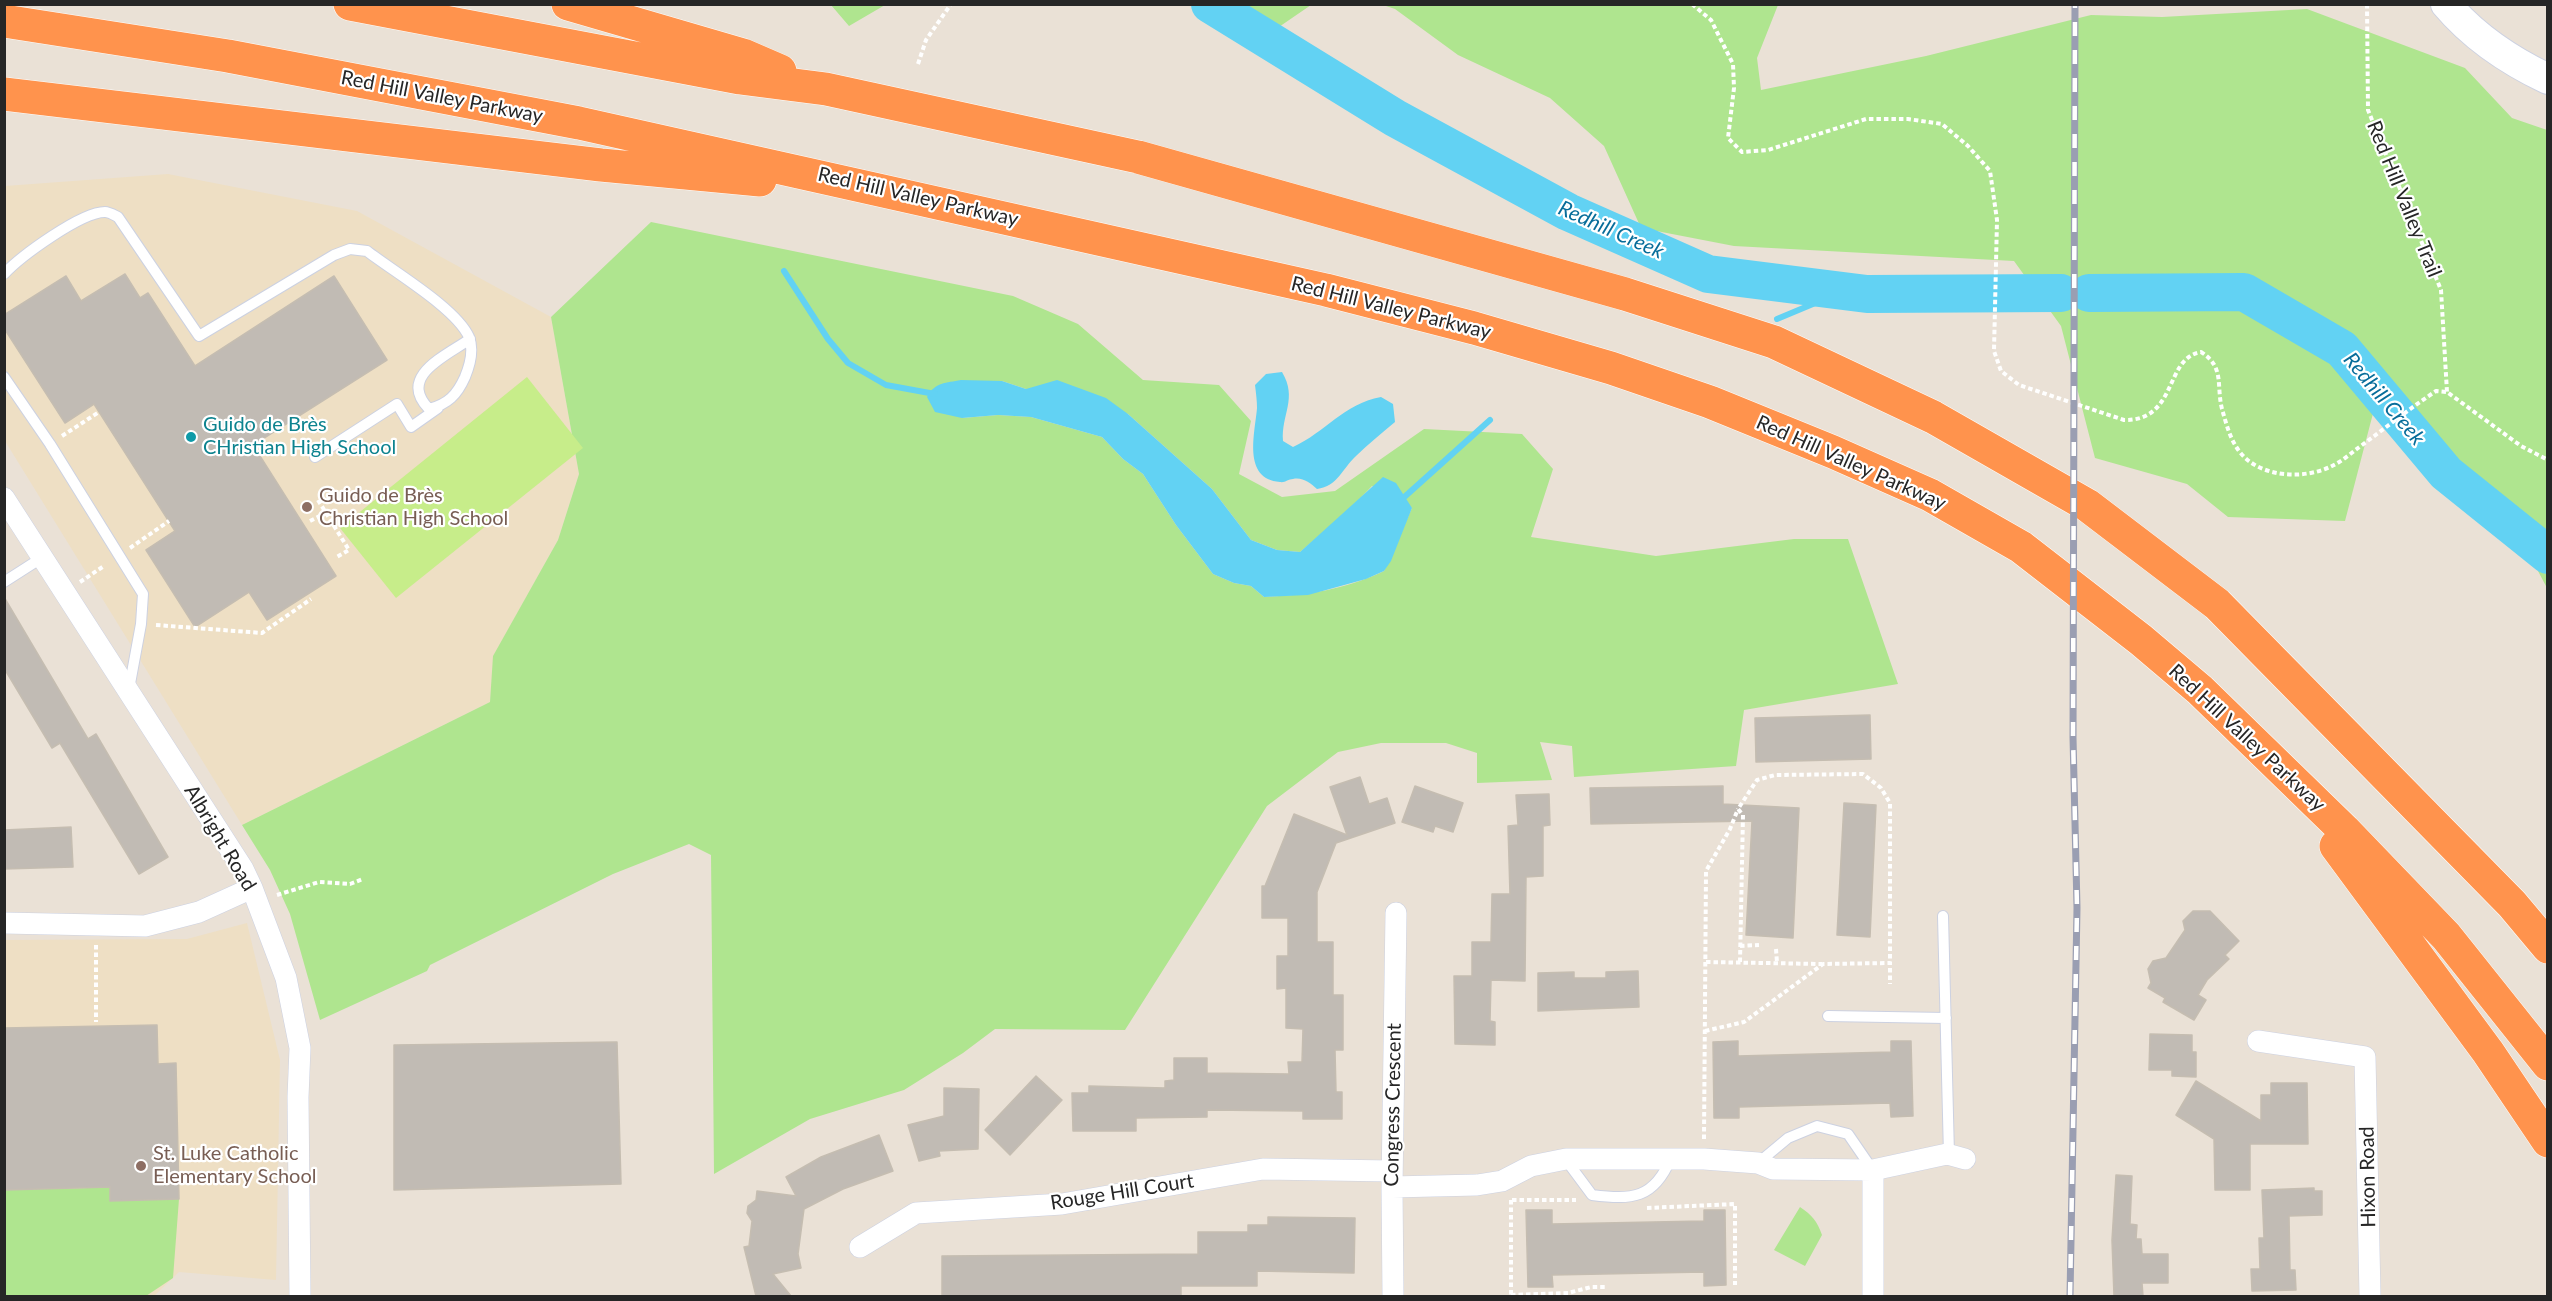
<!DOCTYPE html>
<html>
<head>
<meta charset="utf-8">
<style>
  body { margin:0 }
  #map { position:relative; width:2552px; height:1301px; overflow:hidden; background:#eae1d6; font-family:Lato,sans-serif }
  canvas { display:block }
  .frame { position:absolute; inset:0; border:6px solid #262626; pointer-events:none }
</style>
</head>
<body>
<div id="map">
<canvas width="2552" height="1301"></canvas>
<div class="frame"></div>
</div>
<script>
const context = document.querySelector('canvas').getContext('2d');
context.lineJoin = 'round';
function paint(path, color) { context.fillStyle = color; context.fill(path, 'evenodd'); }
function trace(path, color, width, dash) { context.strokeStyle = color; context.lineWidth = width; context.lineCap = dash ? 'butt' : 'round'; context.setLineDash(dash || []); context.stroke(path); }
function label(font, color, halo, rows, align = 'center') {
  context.font = font + ' Lato,sans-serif'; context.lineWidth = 4.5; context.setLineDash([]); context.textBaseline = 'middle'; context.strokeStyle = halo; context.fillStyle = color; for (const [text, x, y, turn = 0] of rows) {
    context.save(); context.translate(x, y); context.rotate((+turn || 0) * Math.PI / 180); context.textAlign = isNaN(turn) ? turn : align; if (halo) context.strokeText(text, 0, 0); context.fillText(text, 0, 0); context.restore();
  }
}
paint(new Path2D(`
  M168 174 357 211 551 317 579 474 558 540 494 655 490 702 242 825 5 441V186Z
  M247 923 280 1060 276 1280 179 1272 154 1296H5L4 940 187 939Z`), '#eedfc4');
paint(new Path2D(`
  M831 5H885L849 26Z
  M1208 5H1311L1257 42Z
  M1383 5H1778L1757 58 1761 90 1926 56 2091 15 2162 17 2307 9 2465 68 2512 118 2547 130V588L2503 505 2431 432 2377 398 2345 521 2228 517 2187 484 2095 458 2061 326 2014 261 1734 246 1641 228 1604 146 1550 98 1458 55 1395 9Z
  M651 222 1013 296 1078 324 1143 380 1219 385 1251 421 1239 474 1282 497 1335 491 1424 429 1522 434 1553 469 1531 537 1656 556 1794 539H1848L1898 684 1744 710 1736 766 1574 777 1572 746 1540 742 1552 780 1477 783V753L1446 743H1381L1338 752 1267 806 1125 1030 995 1029 963 1053 904 1090 810 1119 714 1174 711 855 689 844 613 874 430 965 427 971 320 1020 290 914 270 870 242 825 490 702 493 656 558 540 579 474 551 317ZM1002 381 1026 389 1128 414 1212 489 1251 540 1277 550 1300 552 1349 510 1372 486 1412 508 1384 571C1344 590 1307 595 1264 597L1251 586 1234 583 1213 574 1176 525 1143 474 1123 459 1102 437 1031 417 998 415 962 418Z
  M110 1185V1201L179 1199 173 1278 146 1296H5L4 1190 89 1188Z
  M1800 1207C1812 1215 1817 1221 1822 1235L1805 1266 1774 1250Z`), '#afe58f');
paint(new Path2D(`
  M527 377 583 448 396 598 340 528Z`), '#c7ed8a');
paint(new Path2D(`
  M1282 372C1298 399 1281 414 1283 441L1293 447C1326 432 1343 404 1381 397L1393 404 1395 422C1382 433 1368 444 1356 456 1342 469 1338 486 1317 489 1310 483 1303 477 1293 479 1288 479 1285 483 1280 482 1242 479 1255 433 1257 408 1257 401 1256 393 1255 385L1266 374Z
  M961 380 1002 381 1026 389 1057 380 1106 398 1128 414 1212 489 1251 540 1277 550 1300 552 1383 477 1396 483 1412 508 1391 561 1384 571 1366 579 1308 595 1264 597 1251 586 1234 583 1213 574 1176 525 1143 474 1123 459 1102 437 1031 417 998 415 962 418 935 412 927 397C935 382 946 383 961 380Z`), '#62d2f3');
trace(new Path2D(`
  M784 271 828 339 848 363 886 385 935 394
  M1777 319 1844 291
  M1401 500 1490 420`), '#62d2f3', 6);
trace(new Path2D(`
  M1210 4 1395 118 1568 212 1708 274 1867 294 2061 293
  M2089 293 2244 292 2342 349 2446 473 2548 555`), '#62d2f3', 38);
const building = new Path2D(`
  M125 274 140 298 148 293 195 366 334 276 387 360 253 445 336 576 267 620 249 592 195 627 146 550 175 531 94 404 65 423 4 328V315L66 276 81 301Z
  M4 597 88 739 96 734 168 857 139 874 60 743 52 748 4 668Z
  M1870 715 1871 759 1756 762 1755 718Z
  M1360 777 1369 804 1387 798 1395 823 1336 843 1317 892V942H1333V995H1343V1050H1335L1336 1092H1342V1119H1303V1111L1207 1110V1117L1136 1118V1131H1073L1072 1093H1089V1086L1165 1088V1081L1174 1080V1058H1207V1073L1289 1074 1288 1062H1302L1303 1029 1286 1028V988L1277 989V956H1288V918H1262V886H1265L1294 814 1347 835 1330 787Z
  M1415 786 1463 803 1453 832 1435 826 1433 832 1402 822Z
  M1723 786V804L1799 808 1793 938 1746 935 1752 821 1591 824 1590 788Z
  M1549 794 1550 825 1543 826V876L1526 877 1525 981 1491 980 1490 1021 1495 1022V1045L1455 1044 1454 976H1472V942H1491L1492 894H1510L1508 826 1518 825 1516 795Z
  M1844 803 1876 805 1870 937 1837 935Z
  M71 827 73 867 4 869V830Z
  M2193 911H2210L2239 941 2225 955 2229 959 2207 980 2198 995 2206 1000 2194 1020 2163 1002 2165 998 2148 988 2151 983 2148 969 2153 961 2166 958 2185 930 2183 921Z
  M1638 971 1639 1007 1538 1011V973L1574 972V978H1606V972Z
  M157 1025 158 1064 176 1063 179 1199 110 1201V1187L4 1190V1028Z
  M2150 1034 2192 1035V1052H2196V1077L2172 1076V1070H2149Z
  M1738 1041V1056L1891 1052V1041H1911L1913 1116 1891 1117 1890 1103 1739 1107V1118H1714L1713 1042Z
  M617 1042 621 1184 394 1190V1045Z
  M1036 1076 1062 1100 1010 1155 985 1130Z
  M2196 1081 2261 1121V1095H2271V1083H2307L2308 1144H2250V1190H2215L2214 1139 2176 1115Z
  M944 1088 979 1089 978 1149 939 1151 940 1156 919 1161 908 1125 944 1116Z
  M879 1135 893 1171 843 1189 804 1209 798 1254 801 1268 773 1274 791 1296H756L744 1247 749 1246 752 1221 747 1213 748 1206 756 1200 757 1191 796 1196 786 1177 821 1157Z
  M2116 1175 2132 1176 2130 1224 2137 1225 2136 1239H2141L2142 1254H2168V1283H2142L2143 1296H2114L2112 1240Z
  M2314 1188V1191H2322V1215L2289 1216 2290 1270H2295L2296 1290 2252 1291 2251 1269H2260L2259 1238H2264L2262 1190Z
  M1526 1210H1552V1224L1704 1221V1210H1725L1726 1285 1704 1286V1272L1552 1275 1553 1287H1528Z
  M1268 1217 1355 1218 1354 1273 1257 1271V1286H1181V1296H942V1256L1198 1254V1232H1248V1225H1268Z`);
paint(building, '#c1bbb4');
trace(building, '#c5bdb1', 1.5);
const lane = new Path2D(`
  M4 274C21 256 81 212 105 212 109 212 114 215 118 217L199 336 334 255 350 249 367 251C394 272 456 308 469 337 474 350 470 365 465 377 457 395 448 404 429 409 397 376 446 356 470 339
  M4 377 50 444 143 594 141 624 129 689
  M315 457 397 404 411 427 438 408
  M4 582 43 557
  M1943 916 1949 1155
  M1828 1016 1946 1018
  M1566 1160 1592 1195C1632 1200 1654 1199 1671 1158
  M1758 1163 1788 1138 1817 1126 1848 1134 1872 1169`);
const street = new Path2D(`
  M4 498 243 869 252 888 286 978 300 1048 298 1097 300 1296
  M4 923 145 926 199 912 252 888
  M2258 1041 2365 1057 2370 1296
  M1873 1170V1296
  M1392 1187 1477 1185 1502 1181 1531 1166 1566 1159H1704L1758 1163 1773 1169 1873 1170 1947 1154 1965 1159
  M860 1247 916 1213 1062 1204 1263 1169 1392 1171
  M1393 1296 1392 1187 1396 913`);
const secondary = new Path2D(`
  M2446 4C2473 36 2510 61 2548 79`);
const highway = new Path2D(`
  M350 4 740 78 826 89 1138 157 1625 294 1774 342 1933 417 2087 505 2217 604 2512 904 2548 947
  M568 4 743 55 780 71
  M4 21 228 56 579 123 1326 290 1474 328 1611 368 1710 402 1833 452 1930 495 2021 547 2141 640 2200 690 2344 830 2446 936 2548 1064
  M4 94 601 165 760 180
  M2336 846 2488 1052 2548 1141`);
trace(lane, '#ccd1e1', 12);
trace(street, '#ccd1e1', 22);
trace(secondary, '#ccd1e1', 32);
trace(highway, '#fff', 34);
trace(new Path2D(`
  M1692 4 1711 20 1733 64 1734 88 1728 138 1742 152 1768 150 1866 119H1908L1942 124 1968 146 1990 171 1997 220 1994 351 2001 371 2019 385 2124 420C2178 421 2164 358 2201 352 2225 367 2216 385 2222 409 2226 423 2230 439 2239 451 2259 478 2304 480 2332 466 2341 462 2350 454 2358 448 2384 429 2409 409 2436 391L2447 392 2521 446 2548 460
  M2367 4 2368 110 2441 290 2447 392
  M918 64 926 40 951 4
  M62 436 99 412
  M318 500 349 550 335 558
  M310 521 326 513
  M130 548 169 521
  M80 582 104 566
  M156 625 262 633 311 599
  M277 895 319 882 350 884 363 879
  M96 945V1022
  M1740 946 1759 945
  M1776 949 1777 963
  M1706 962 1822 964
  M1740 962 1743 815 1738 809 1757 780 1775 775 1863 774 1881 788 1890 803V963
  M1705 1031 1744 1022 1823 964 1890 963V984
  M1704 1139 1706 871 1730 829 1738 809
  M1511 1200V1296
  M1512 1200H1576
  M1647 1208 1735 1204V1285
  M1511 1295 1568 1293 1591 1287H1607`), '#fff', 4, [4.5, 3]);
trace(lane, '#fff', 10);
trace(street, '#fff', 21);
trace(secondary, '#fff', 30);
trace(highway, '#ff934d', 33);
const rail = new Path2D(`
  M2070 1296 2077 908 2073 737 2075 4`);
trace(rail, '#9a9eb2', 7);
trace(rail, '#fff', 4.5, [14]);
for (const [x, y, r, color] of [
  [191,437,6,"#0f9aa8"],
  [307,507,6,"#8d6e63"],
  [141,1166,6,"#8d6e63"]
]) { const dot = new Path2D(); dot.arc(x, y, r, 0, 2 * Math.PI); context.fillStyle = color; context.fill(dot); trace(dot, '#fff', 2); }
label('20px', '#262626', '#fff', [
  ["Red Hill Valley Parkway",442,97,11],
  ["Red Hill Valley Parkway",918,197,13],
  ["Red Hill Valley Trail",2404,199,68],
  ["Red Hill Valley Parkway",1391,308,14],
  ["Red Hill Valley Parkway",1851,463,24],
  ["Red Hill Valley Parkway",2247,738,43],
  ["Albright Road",220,838,59],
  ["Congress Crescent",1393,1105,-89],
  ["Hixon Road",2368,1177,-91],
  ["Rouge Hill Court",1122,1192,-9]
]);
label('20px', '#0d838f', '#fff', [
  ["Guido de Brès",203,425],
  ["CHristian High School",203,448]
], 'left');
label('20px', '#785e54', '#fff', [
  ["Guido de Brès",319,496],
  ["Christian High School",319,519],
  ["St. Luke Catholic",153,1154],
  ["Elementary School",153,1177]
], 'left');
label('italic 21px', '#076d9a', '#fff', [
  ["Redhill Creek",1611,230,24],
  ["Redhill Creek",2384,399,50]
]);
</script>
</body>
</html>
